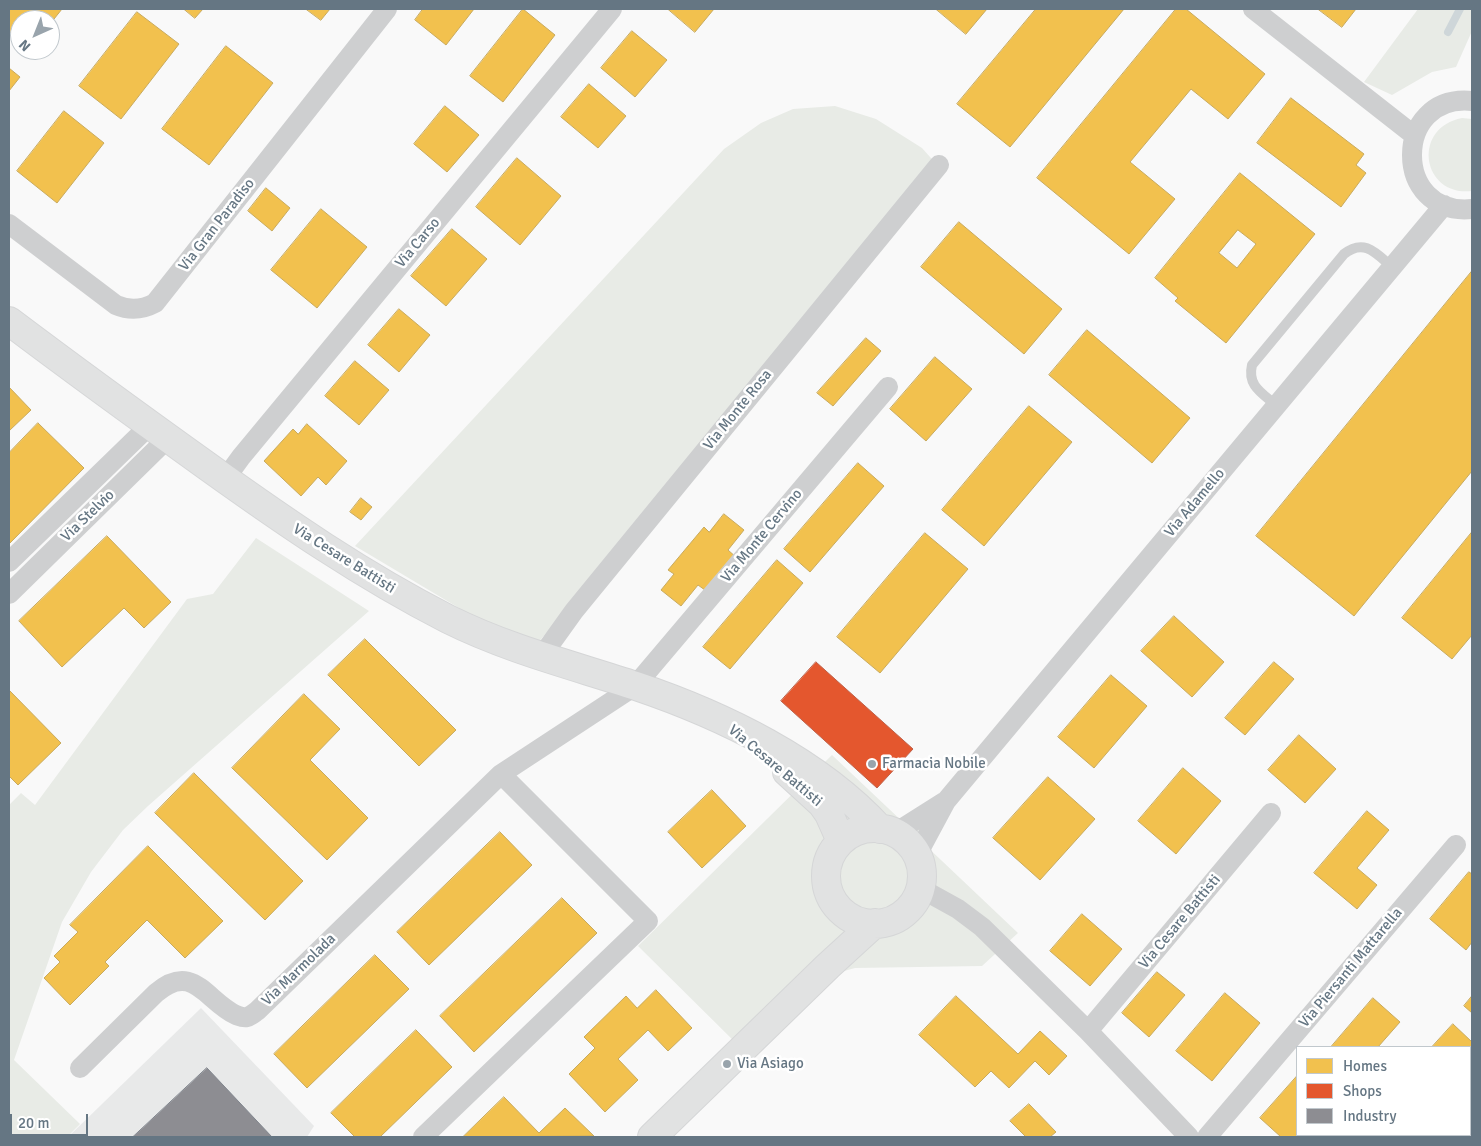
<!DOCTYPE html>
<html>
<head>
<meta charset="utf-8">
<style>
  body { margin:0 }
  #map { position:relative; width:1481px; height:1146px; overflow:hidden; background:#f9f9f9; font-family:Signika,sans-serif }
  canvas { display:block }
  .frame { position:absolute; inset:0; border:10px solid #657683; pointer-events:none }
  .legend { position:absolute; left:1296px; top:1046px; width:175px; height:90px; box-sizing:border-box; background:#fff; border:1px solid #c1c8cd; margin:0; padding:6px 9px; list-style:none; font-size:15px; color:#657683 }
  .legend li { display:flex; align-items:center; gap:10px; height:25px }
  .legend b { width:25px; border:1px solid #c1c8cd }
  .north { position:absolute; left:10px; top:10px; width:50px; height:50px; box-sizing:border-box; background:#fff; border:1px solid #c1c8cd; border-radius:50%; rotate:224deg; font-size:14px; font-weight:700; line-height:20px; text-align:center; color:#657683 }
  .north::after { content:''; display:block; margin:auto; width:18px; height:22px; background:#99a4ac; clip-path:polygon(50% 0,100% 100%,50% 72%,0 100%) }
  .scale { position:absolute; left:10px; top:1114px; width:78px; height:22px; box-sizing:border-box; border:2px solid #657683; border-top:0; padding-left:6px; font-size:15px; line-height:18px; white-space:nowrap; color:#657683; -webkit-text-stroke:4px #fff; paint-order:stroke }
</style>
</head>
<body>
<div id="map">
<canvas width="1481" height="1146"></canvas>
<div class="frame"></div>
<ul class="legend">
<li><b style="height:14px;background:#f2c14e"></b>Homes</li>
<li><b style="height:14px;background:#e4572e"></b>Shops</li>
<li><b style="height:14px;background:#8d8d92"></b>Industry</li>
</ul>
<div class="north">N</div>
<div class="scale">20 m</div>
</div>
<script>
const context = document.querySelector('canvas').getContext('2d');
context.lineJoin = 'round';
function paint(path, color) { context.fillStyle = color; context.fill(path, 'evenodd'); }
function trace(path, color, width, dash) { context.strokeStyle = color; context.lineWidth = width; context.lineCap = dash ? 'butt' : 'round'; context.setLineDash(dash || []); context.stroke(path); }
function label(font, color, halo, rows, align = 'center') {
  context.font = font + ' Signika,sans-serif'; context.lineWidth = 5; context.setLineDash([]); context.textBaseline = 'middle'; context.strokeStyle = halo; context.fillStyle = color; for (const [text, x, y, turn = 0] of rows) {
    context.save(); context.translate(x, y); context.rotate((+turn || 0) * Math.PI / 180); context.textAlign = isNaN(turn) ? turn : align; if (halo) context.strokeText(text, 0, 0); context.fillText(text, 0, 0); context.restore();
  }
}
paint(new Path2D(`
  M201 1008 314 1126 307 1137H68Z`), '#e8e9e9');
paint(new Path2D(`
  M1418 9H1472V31L1456 67 1432 72 1392 95 1364 82Z
  M835 106 876 119 922 148 938 166 537 644 469 614 355 546 724 149 761 123 793 109Z
  M1462 118 1472 119V191C1422 197 1411 128 1462 118Z
  M256 538 369 611 148 806 123 830 91 872 62 922 14 1060 80 1124 67 1137H9V805L21 793 35 805 187 599 213 594Z
  M832 755 906 825 945 802 922 842 1018 933 982 966 855 968 815 979 742 1049 638 946Z`), '#e8ebe6');
const homes = new Path2D(`
  M9 9H62L50 24V20H20V40L9 31Z
  M184 9H203L195 18Z
  M306 9H330L321 20Z
  M423 9H474L446 45 415 20Z
  M523 9 555 35 503 102 470 76Z
  M668 9H714L695 32Z
  M936 9H987L966 34Z
  M1036 9H1124L1010 147 957 104Z
  M1176 9H1186L1265 74 1228 119 1191 89 1130 162 1175 199 1129 254 1037 178Z
  M1318 9H1356L1342 27Z
  M137 12 179 44 121 119 79 86Z
  M632 31 667 60 635 97 601 68Z
  M226 46 273 83 209 165 162 129Z
  M9 68 20 77 9 91Z
  M589 84 626 116 598 148 561 117Z
  M1291 98 1364 154 1356 165 1366 173 1341 207 1257 143Z
  M445 106 479 135 447 172 414 144Z
  M64 111 104 143 57 203 17 171Z
  M517 158 561 196 520 245 476 207Z
  M1240 173 1315 234 1226 343 1175 301 1178 298 1155 278ZM1238 230 1256 244 1237 268 1219 253Z
  M266 188 290 208 272 231 248 211Z
  M321 209 367 247 317 308 271 270Z
  M959 222 1062 309 1024 354 921 267Z
  M452 229 487 259 446 306 411 276Z
  M1472 271V471L1354 616 1256 536Z
  M399 309 430 335 399 372 368 345Z
  M1087 330 1190 418 1152 463 1049 375Z
  M866 338 881 351 833 406 817 393Z
  M935 357 972 389 926 441 890 409Z
  M355 361 389 390 359 425 325 396Z
  M9 387 31 410 9 431Z
  M1029 406 1072 442 984 546 942 510Z
  M38 423 84 468 9 544V453Z
  M307 424 347 461 326 485 318 477 301 496 264 461 293 429 298 434Z
  M858 463 884 486 810 572 784 549Z
  M361 498 372 507 361 520 350 512Z
  M724 514 744 530 728 550 737 558 709 593 698 585 681 606 661 590 674 574 668 570 704 527 709 532Z
  M1472 532V635L1452 659 1402 618Z
  M925 533 968 569 880 673 837 637Z
  M107 536 171 602 144 628 124 608 62 667 19 621Z
  M777 560 803 583 730 669 703 647Z
  M1174 616 1224 662 1192 697 1141 651Z
  M365 639 456 730 419 766 328 675Z
  M1274 662 1294 679 1245 735 1225 718Z
  M1111 675 1147 706 1094 768 1058 737Z
  M9 690 61 743 18 785 9 776Z
  M304 694 340 729 310 760 368 818 327 860 232 768Z
  M1299 735 1336 769 1305 803 1268 770Z
  M1183 768 1221 801 1176 854 1138 821Z
  M194 773 303 881 265 920 155 813Z
  M1048 777 1095 819 1040 880 993 838Z
  M712 790 746 826 702 868 668 832Z
  M1367 811 1389 830 1357 868 1377 885 1357 909 1314 873Z
  M500 832 532 865 429 965 397 932Z
  M148 846 223 921 185 958 147 920 105 962 109 966 70 1005 44 978 60 962 54 956 78 932 70 925Z
  M1469 872 1472 874V942L1466 950 1430 919Z
  M562 898 597 933 474 1052 440 1016Z
  M1082 914 1122 949 1090 986 1050 951Z
  M375 955 409 989 307 1088 274 1054Z
  M1157 972 1185 995 1149 1037 1122 1013Z
  M656 990 692 1028 668 1051 648 1030 618 1059 638 1080 605 1112 569 1074 595 1048 584 1037 626 996 637 1008Z
  M1225 993 1260 1023 1212 1081 1176 1051Z
  M956 996 1018 1054 1040 1031 1067 1056 1049 1075 1035 1061 1009 1088 991 1071 975 1087 919 1035Z
  M1472 996V1013L1464 1006Z
  M1373 998 1400 1022 1378 1047H1331Z
  M1453 1024 1472 1042V1063L1470 1065V1047H1432Z
  M416 1030 452 1067 380 1137H355L331 1113Z
  M1297 1076V1135H1312L1310 1137H1281L1260 1118Z
  M504 1097 539 1133 565 1108 594 1136 463 1137Z
  M1029 1104 1056 1132 1050 1137H1026L1010 1121Z`);
paint(homes, '#f2c14e');
trace(homes, '#c8aa5e', 1);
const shops = new Path2D(`
  M816 662 913 749 877 788 781 701Z`);
paint(shops, '#e4572e');
trace(shops, '#be6048', 1);
const industry = new Path2D(`
  M207 1068 272 1137H133Z`);
paint(industry, '#8d8d92');
trace(industry, '#81868e', 1);
trace(new Path2D(`
  M1448 32 1460 9`), '#ced6d9', 8);
const secondary = new Path2D(`
  M9 321C74 370 140 418 207 466 285 522 362 575 448 619 508 649 572 665 636 686 722 715 818 761 880 829
  M787 772 822 804 829 814 841 841
  M826 876a48 48 0 1 1 96 0a48 48 0 1 1-96 0Z
  M652 1137 828 966 875 923`);
trace(secondary, '#d5d6d7', 30);
trace(new Path2D(`
  M1277 406C1262 393 1247 386 1252 365L1344 254C1364 238 1376 253 1392 267`), '#cecfd0', 10);
trace(new Path2D(`
  M1253 9 1415 136
  M1472 101C1392 93 1392 217 1472 209
  M9 224 116 305C130 311 142 310 155 303L387 9
  M225 479 241 457 612 9
  M9 562 150 425
  M9 594 168 438
  M541 657 574 611 939 165
  M895 833 944 802
  M917 855 946 801 1444 205
  M920 888 958 909 982 927 1088 1031 1189 1137
  M1088 1031 1271 813
  M80 1068 156 993C193 961 206 1001 236 1015 239 1016 243 1018 247 1017 251 1016 254 1013 257 1011L501 774 635 686 888 387
  M1470 1096 1472 1093
  M423 1137 648 921 501 774
  M1207 1137 1456 845
  M1436 1137 1438 1135`), '#cecfd0', 20);
trace(secondary, '#e1e2e2', 28);
for (const [x, y, r, color] of [
  [872,764,5,"#99a4ac"],
  [727,1064,5,"#99a4ac"]
]) { const dot = new Path2D(); dot.arc(x, y, r, 0, 2 * Math.PI); context.fillStyle = color; context.fill(dot); trace(dot, '#fff', 2); }
label('15px', '#657683', '#fff', [
  ["Via Gran Paradiso",217,225,-52],
  ["Via Carso",418,243,-50],
  ["Via Monte Rosa",738,410,-51],
  ["Via Adamello",1195,503,-50],
  ["Via Stelvio",88,516,-44],
  ["Via Monte Cervino",762,536,-50],
  ["Via Cesare Battisti",344,559,32],
  ["Via Cesare Battisti",775,766,40],
  ["Via Cesare Battisti",1180,922,-50],
  ["Via Piersanti Mattarella",1351,968,-50],
  ["Via Marmolada",299,970,-44]
]);
label('15px', '#657683', '#fff', [
  ["Farmacia Nobile",882,764],
  ["Via Asiago",737,1064]
], 'left');
</script>
</body>
</html>
